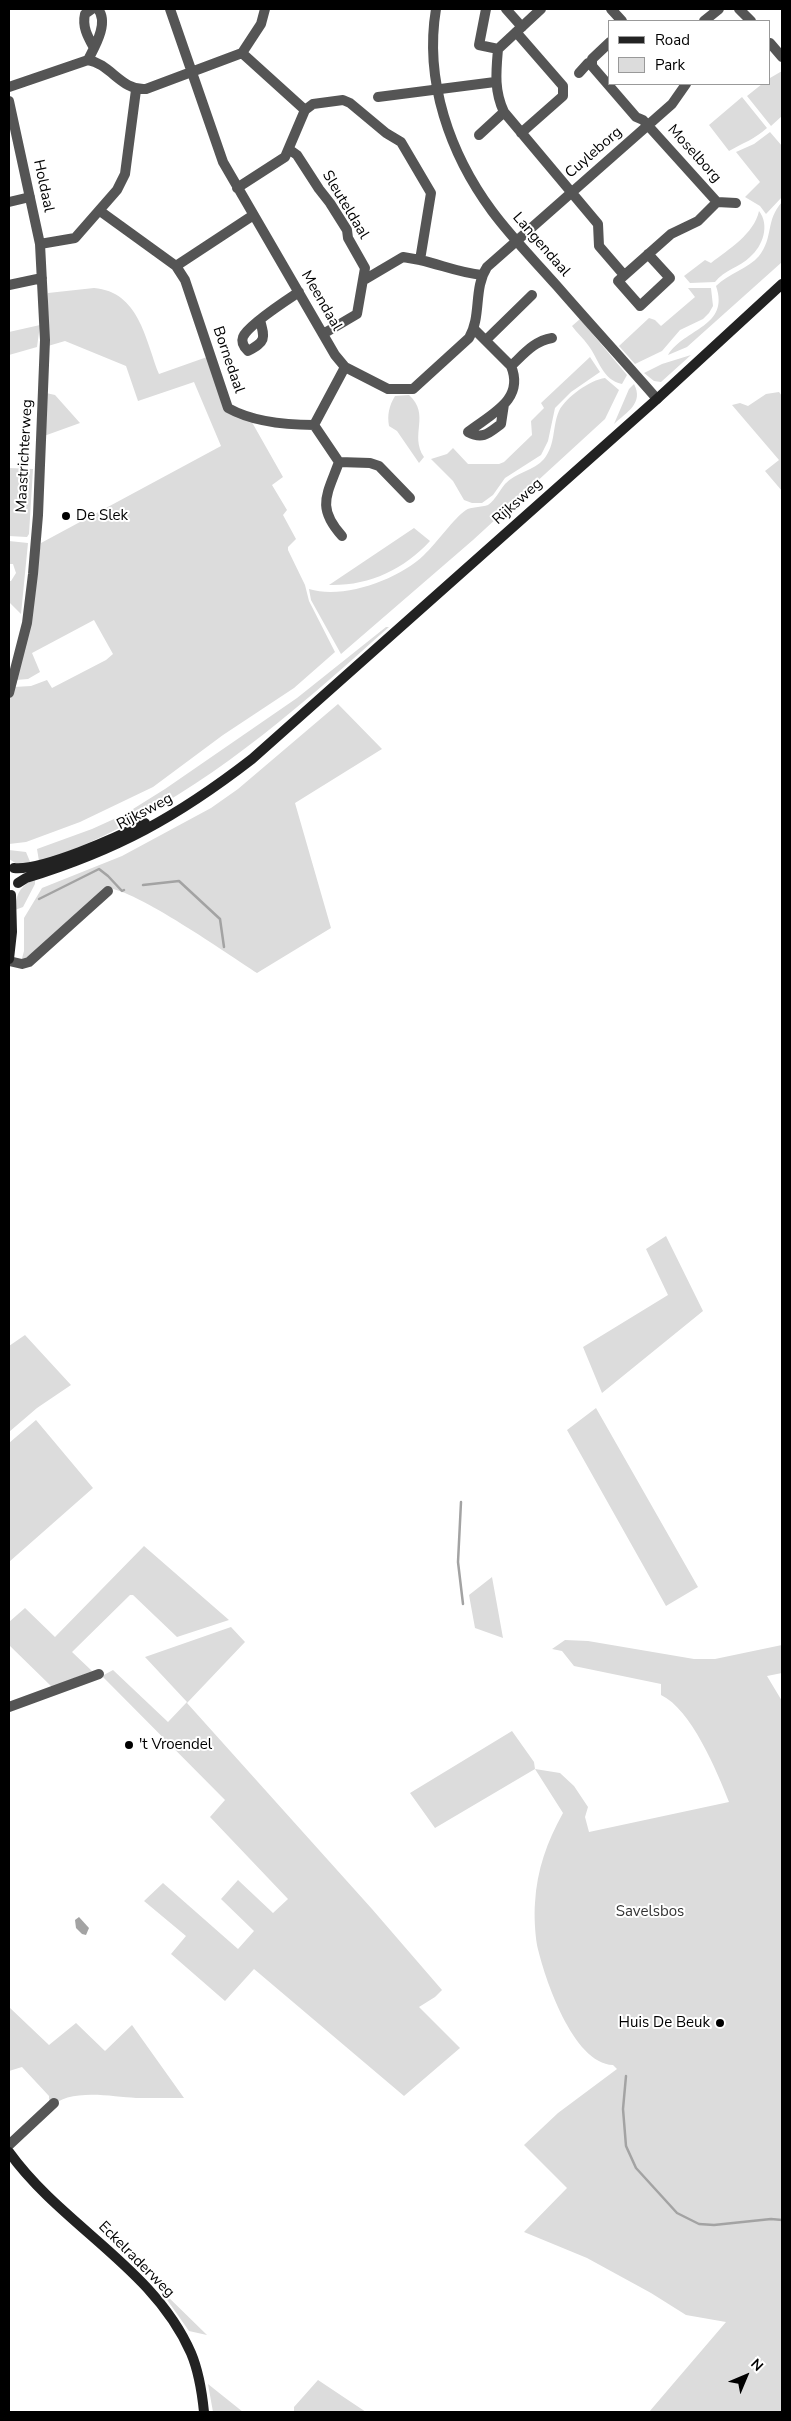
<!DOCTYPE html>
<html>
<head>
<meta charset="utf-8">
<style>
  body { margin:0 }
  #map { position:relative; width:791px; height:2421px; overflow:hidden; background:#fff; font-family:"Nunito Sans",sans-serif }
  canvas { display:block }
  .frame { position:absolute; inset:0; border:10px solid #000; pointer-events:none }
  .legend { position:absolute; left:608px; top:20px; width:162px; height:65px; box-sizing:border-box; background:#fff; border:1px solid #999; margin:0; padding:6px 9px; list-style:none; font-size:15px; color:#000 }
  .legend li { display:flex; align-items:center; gap:10px; height:25px }
  .legend b { width:25px; border:1px solid #999 }
  .north { position:absolute; left:721px; top:2351px; width:50px; height:50px; -webkit-text-stroke:4px #fff; paint-order:stroke; rotate:45deg; font-size:14px; font-weight:700; line-height:20px; text-align:center; color:#000 }
  .north::after { content:''; display:block; margin:auto; width:18px; height:22px; background:#000; clip-path:polygon(50% 0,100% 100%,50% 72%,0 100%) }
</style>
</head>
<body>
<div id="map">
<canvas width="791" height="2421"></canvas>
<div class="frame"></div>
<ul class="legend">
<li><b style="height:6px;background:#222"></b>Road</li>
<li><b style="height:14px;background:#dcdcdc"></b>Park</li>
</ul>
<div class="north">N</div>
</div>
<script>
const context = document.querySelector('canvas').getContext('2d');
context.lineJoin = 'round';
function paint(path, color) { context.fillStyle = color; context.fill(path, 'evenodd'); }
function trace(path, color, width, dash) { context.strokeStyle = color; context.lineWidth = width; context.lineCap = dash ? 'butt' : 'round'; context.setLineDash(dash || []); context.stroke(path); }
function label(font, color, halo, rows, align = 'center') {
  context.font = font + ' "Nunito Sans",sans-serif'; context.lineWidth = 4; context.setLineDash([]); context.textBaseline = 'middle'; context.strokeStyle = halo; context.fillStyle = color; for (const [text, x, y, turn = 0] of rows) {
    context.save(); context.translate(x, y); context.rotate((+turn || 0) * Math.PI / 180); context.textAlign = isNaN(turn) ? turn : align; if (halo) context.strokeText(text, 0, 0); context.fillText(text, 0, 0); context.restore();
  }
}
paint(new Path2D(`
  M782 71V116L771 126 747 96 762 84H770V78Z
  M742 97 767 128C755 139 743 143 729 151L709 125Z
  M770 132 782 146V197L766 214 760 206 745 197 760 182 736 152 754 144Z
  M782 202V262L687 347 668 355C685 328 730 327 716 286 729 273 748 269 759 256 774 237 765 221 782 202Z
  M759 211C770 225 763 246 750 257 740 267 724 270 715 282L690 283 684 276 705 260 711 263C729 249 754 234 759 211Z
  M94 288C139 292 145 338 159 374L207 357 225 405 249 417 283 477 272 485 287 510 283 515 296 539 288 547V550L305 585 309 601 335 652 294 688 223 735 153 787 80 822 26 842 9 844V702L14 687 31 686 47 680 52 688 106 660 113 654 94 620 32 653 40 672 28 679 16 680 41 543 221 446 194 382 138 401 126 366 65 341 48 346V293Z
  M688 288H711L713 306 709 313 703 319 680 330 662 351 635 364 619 346 649 318 655 320 661 326 695 297Z
  M580 319 627 375 622 384C602 380 599 359 588 345 583 338 577 333 572 326Z
  M40 325 37 347 9 355V332Z
  M691 355 661 382 654 381 644 373 662 364Z
  M590 357 600 372 571 392 555 408 548 441 541 455 505 478 493 495 482 503H472L464 500 453 481 431 459 447 454 453 448 468 464H499L504 462 532 435 531 421 544 408 541 403Z
  M605 378 619 390 605 419 473 540 341 654 311 600 309 589C344 600 399 579 424 555 437 543 454 518 466 510 470 507 482 507 488 505 496 499 499 491 505 484 516 472 534 471 544 459 556 444 552 427 559 411 566 397 590 380 605 378Z
  M634 384C644 403 627 412 614 424L629 389Z
  M779 392 782 396V491L765 471 779 460 732 405 740 403 748 406 766 394Z
  M46 393 55 395 80 423 44 436Z
  M409 395C431 415 409 435 424 457L419 463 397 431 389 426C387 415 389 406 395 396Z
  M9 468 33 469 29 534 27 537 9 536Z
  M414 528 430 541C403 570 369 586 329 585Z
  M9 541 28 543 21 614 9 602V581H11L16 573 13 564H9Z
  M386 627H389C306 701 223 775 123 826 96 840 69 853 39 861L37 849 92 829 125 814 165 789 297 698Z
  M338 704 382 749 295 803 331 928 257 973C229 955 135 889 107 888L30 957 21 962 24 951V918L42 888 122 856 211 808 238 789Z
  M9 850 26 852 31 864H17L9 859Z
  M35 879V884L23 907 15 910C16 894 20 886 35 879Z
  M666 1236 703 1311 602 1393 583 1347 668 1295 646 1249Z
  M25 1335 71 1385 37 1408 9 1432V1346Z
  M596 1408 698 1587 666 1606 567 1430Z
  M36 1420 93 1488 9 1562V1443Z
  M144 1546 229 1620 177 1637 133 1595H130L72 1652 92 1671 52 1687 9 1645V1622L25 1608 55 1637Z
  M492 1577 503 1638 475 1628 469 1595Z
  M231 1627 245 1642 187 1703 372 1909 442 1990 435 1997 419 2007 460 2048 404 2096 254 1969 225 2001 171 1954 186 1936 144 1901 163 1883 238 1949 254 1931 221 1899 238 1880 273 1913 288 1899 210 1817 225 1800 102 1676 113 1670 168 1722 187 1702 145 1657Z
  M565 1640 588 1641 694 1659H715L782 1645V1673L767 1676 782 1701V2412H649L726 2322 686 2315 651 2293 587 2258 524 2232 567 2188 524 2145 558 2113 617 2069 613 2065C573 2064 544 1977 537 1945 535 1933 534 1915 535 1903 537 1869 547 1842 563 1813L535 1769 435 1828 410 1793 512 1731 534 1762 535 1769 560 1773 574 1786 588 1807 585 1817 589 1832 729 1802C717 1771 691 1709 661 1695V1684L574 1666 562 1651 552 1649Z
  M9 2007 49 2045 76 2023 105 2051 132 2025 184 2098C168 2098 152 2098 136 2098 111 2097 68 2087 49 2109V2096L22 2067 9 2071Z
  M158 2287 207 2335 189 2331Z
  M318 2380 366 2412H294V2407Z
  M208 2384 243 2412H213Z`), '#dcdcdc');
paint(new Path2D(`
  M79 1917 89 1928 86 1935 82 1934 76 1928 75 1920Z`), '#a3a3a3');
trace(new Path2D(`
  M143 885 179 881 220 919 224 947
  M39 899 99 869 108 876 122 891 124 890
  M461 1502 458 1562 463 1604
  M626 2076 623 2109 626 2146 636 2168 677 2213 699 2224 714 2225 771 2219 782 2220`), '#a3a3a3', 2.5);
trace(new Path2D(`
  M92 9 85 14C82 27 88 37 94 48
  M170 9 223 162 335 355 345 367 388 389H413L469 338C482 316 473 289 487 267L672 104 686 84
  M486 9 479 45 498 49 541 9
  M506 9 522 27
  M611 9 622 21
  M739 9 751 21
  M704 21 719 9
  M516 32 563 86V96L521 133
  M610 42 592 59V66L636 117 643 120 717 202 736 203
  M770 43 782 57
  M498 49C496 72 494 91 504 112L598 224 599 246 624 275
  M88 60C95 46 109 23 98 9
  M579 73 588 63H592
  M9 87 88 60C111 64 121 91 146 89L242 53 261 24 265 9
  M378 97 495 82
  M9 101 40 244 45 340 38 515 33 574 27 623 9 693
  M305 110 313 104 343 100 350 103 386 133 401 142 431 193 420 260C442 265 460 273 482 275
  M479 135 504 112
  M290 150 297 155 319 189 330 203 347 230 348 238 365 268 357 314 323 334
  M237 188 285 157 305 110 242 53
  M9 202 30 197
  M100 211 176 266 185 280 228 408C253 422 287 425 314 425L345 367
  M40 244 75 238 117 190 125 174 136 90
  M648 254 670 278 640 306 618 281 671 234 698 221 717 202
  M176 266 252 216
  M364 280 403 257 420 260
  M9 285 42 278
  M260 320C265 339 266 341 248 351 244 347 241 342 243 337 248 325 287 300 299 292
  M474 329 511 366C525 400 491 414 468 432 483 440 489 433 501 424L504 404
  M487 339 532 295
  M511 366C524 354 534 341 552 338
  M314 425 339 462C327 495 316 507 342 536
  M339 462 370 463 379 466 410 498
  M9 961 22 964 29 962 108 891
  M9 1707 99 1674
  M9 2145 54 2103`), '#555', 10);
trace(new Path2D(`
  M436 9C424 81 450 154 492 211 512 238 535 261 557 286 590 324 624 361 657 399`), '#555', 10);
trace(new Path2D(`
  M14 868C42 871 118 837 145 823
  M18 883 26 878C117 850 177 817 252 759L657 399 782 284
  M9 959 12 932 11 895
  M9 2152C62 2226 154 2268 191 2353 199 2372 202 2392 204 2412`), '#222', 10);
for (const [x, y, r, color] of [
  [66,516,5,"#000"],
  [129,1745,5,"#000"],
  [720,2023,5,"#000"]
]) { const dot = new Path2D(); dot.arc(x, y, r, 0, 2 * Math.PI); context.fillStyle = color; context.fill(dot); trace(dot, '#fff', 2); }
label('15px', '#000', '#fff', [
  ["Cuyleborg",594,153,-41],
  ["Moselborg",694,154,48],
  ["Holdaal",43,186,78],
  ["Sleuteldaal",345,205,59],
  ["Langendaal",541,245,49],
  ["Meendaal",321,301,60],
  ["Bornedaal",228,360,71],
  ["Maastrichterweg",25,456,-87],
  ["Rijksweg",518,502,-42],
  ["Rijksweg",145,812,-28],
  ["Eckelraderweg",136,2260,45]
]);
label('15px', '#000', '#fff', [
  ["De Slek",76,516],
  ["'t Vroendel",139,1745],
  ["Huis De Beuk",710,2023,"right"]
], 'left');
label('15px', '#333', '#fff', [
  ["Savelsbos",650,1912]
]);
</script>
</body>
</html>
